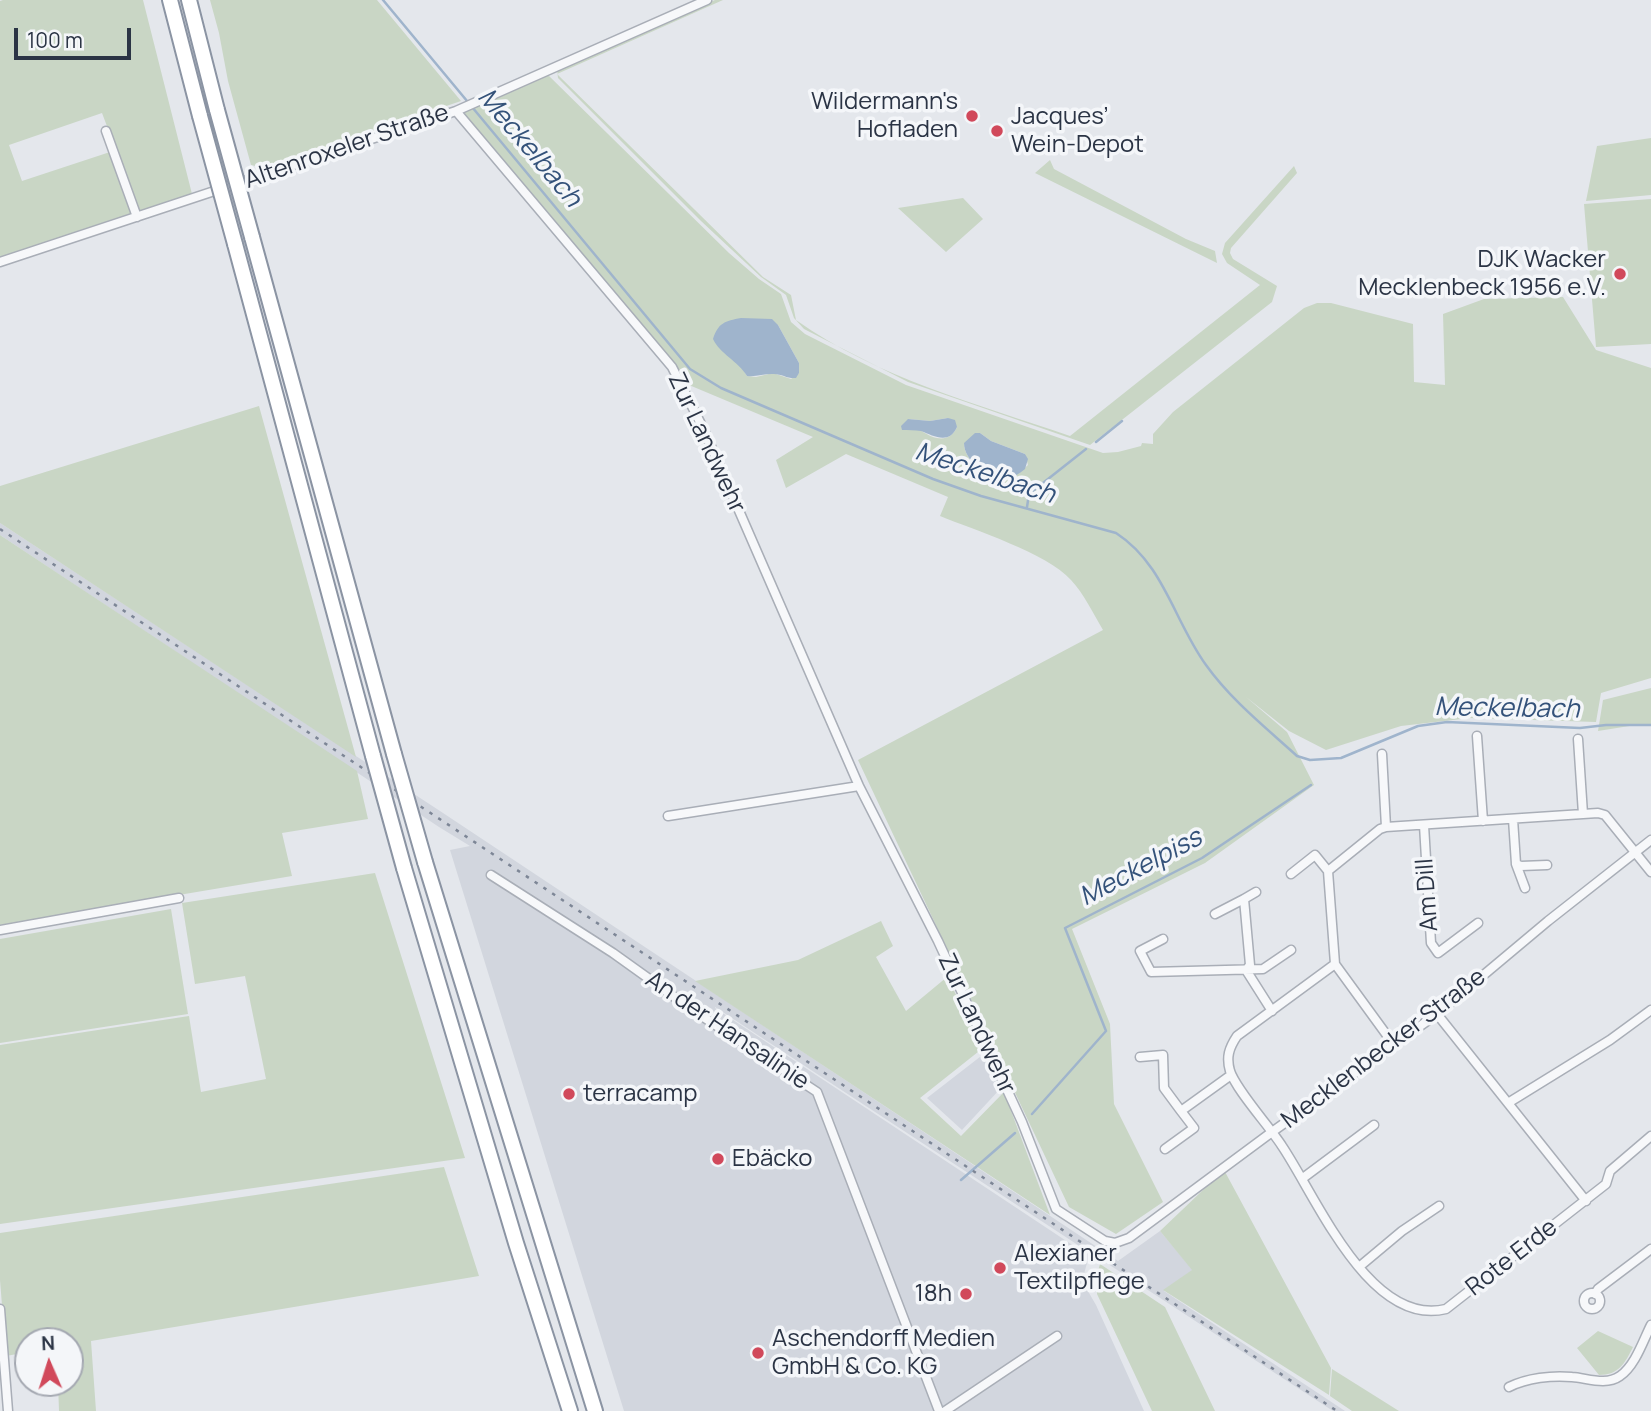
<!DOCTYPE html>
<html>
<head>
<meta charset="utf-8">
<style>
  body { margin:0 }
  #map { position:relative; width:1651px; height:1411px; overflow:hidden; background:#e4e7ec; font-family:Manrope,sans-serif }
  canvas { display:block }
  .north { position:absolute; left:14px; top:1327px; width:70px; height:70px; box-sizing:border-box; background:#f4f6f9; border:2px solid #a4a8b1; border-radius:50%; rotate:357deg; font-size:19px; font-weight:700; line-height:28px; text-align:center; color:#2b3445 }
  .north::after { content:''; display:block; margin:auto; width:24px; height:32px; background:#d1495b; clip-path:polygon(50% 0,100% 100%,50% 72%,0 100%) }
  .scale { position:absolute; left:14px; top:28px; width:117px; height:32px; box-sizing:border-box; border:4px solid #2b3445; border-top:0; padding-left:9px; font-size:21px; line-height:24px; white-space:nowrap; color:#2b3445; -webkit-text-stroke:5px #f4f6f9; paint-order:stroke }
</style>
</head>
<body>
<div id="map">
<canvas width="1651" height="1411"></canvas>
<div class="north">N</div>
<div class="scale">100 m</div>
</div>
<script>
const context = document.querySelector('canvas').getContext('2d');
context.lineJoin = 'round';
function paint(path, color) { context.fillStyle = color; context.fill(path, 'evenodd'); }
function trace(path, color, width, dash) { context.strokeStyle = color; context.lineWidth = width; context.lineCap = dash ? 'butt' : 'round'; context.setLineDash(dash || []); context.stroke(path); }
function label(font, color, halo, rows, align = 'center') {
  context.font = font + ' Manrope,sans-serif'; context.lineWidth = 7; context.setLineDash([]); context.textBaseline = 'middle'; context.strokeStyle = halo; context.fillStyle = color; for (const [text, x, y, turn = 0] of rows) {
    context.save(); context.translate(x, y); context.rotate((+turn || 0) * Math.PI / 180); context.textAlign = isNaN(turn) ? turn : align; if (halo) context.strokeText(text, 0, 0); context.fillText(text, 0, 0); context.restore();
  }
}
paint(new Path2D(`
  M0 523 440 811 1118 1261 1160 1231 1193 1270 1164 1291 1345 1411H1333L1102 1260 1094 1259 1089 1256 1082 1281 1096 1305 1144 1411H624L450 850 470 846 439 827 0 535ZM715 1007 1084 1249 1083 1252 715 1008Z
  M985 1053 1001 1088 962 1130 927 1098Z`), '#d2d6de');
paint(new Path2D(`
  M3 0H143L192 194 139 211 102 113 9 145 22 181 110 152 132 214 0 257V1Z
  M210 0H377L461 101 264 168 251 165 228 81 219 33Z
  M715 0H723L557 74 763 277 791 295 796 320C877 378 978 404 1070 436L1260 285 1227 263 1222 254 1225 243 1294 166 1297 173 1231 248 1230 253 1233 259 1277 286 1272 302 1090 445 908 382 804 329 794 318 786 295 761 277 701 221 558 78 557 69Z
  M547 74 729 253 759 279 781 294 791 322 805 334 906 385 1103 453 1118 452 1141 446 1142 443 1153 444V434L1173 412 1304 308 1317 303H1331L1413 324 1414 382 1445 385 1443 314 1484 299 1563 297 1596 350 1651 368V678L1601 693 1596 722 1470 718 1401 726 1326 750 1289 731 1246 697 1287 732 1314 785 1205 863 1072 929 1110 1024 1114 1104 1163 1202 1116 1234 1069 1207 858 760 1103 630C1093 613 1084 594 1071 580 1047 553 974 530 940 516L948 497 846 454 786 488 776 460 813 437 689 385 464 113 466 110ZM778 325 799 363V373L791 379 773 373 756 377 747 376 741 366ZM948 418 957 427C946 451 920 432 908 419L930 421ZM980 433 991 441 1025 454 1028 465C1022 470 1017 476 1010 477 991 481 965 463 964 444Z
  M1651 138V195L1586 201 1597 146Z
  M1050 160 1054 169 1186 239 1215 251 1217 263 1035 173Z
  M963 198 983 219 946 252 898 208Z
  M1651 199V344L1596 347 1584 204Z
  M259 406 356 757 0 523V486Z
  M0 535 357 771 368 819 282 833 292 876 0 925Z
  M1651 688V725L1642 724 1598 731 1603 700Z
  M375 873 465 1158 0 1224V1045L189 1016 201 1092 266 1079 245 976 195 984 182 903Z
  M171 909 188 1014 0 1043V939Z
  M881 921 893 946 876 957 906 1011 947 977 983 1048 920 1098 961 1136 1004 1092 1050 1215 695 981 798 960Z
  M444 1167 479 1276 91 1341 96 1411H59L58 1383H70V1341H28V1352L6 1356 0 1280V1233Z
  M1224 1170 1331 1368 1329 1395 1163 1290 1192 1270 1160 1231Z
  M1100 1264 1165 1307 1215 1411H1152L1097 1294V1274Z
  M1598 1331 1633 1347C1625 1363 1619 1375 1599 1375L1577 1348Z
  M1332 1369 1399 1411H1352L1330 1396Z`), '#c9d6c5');
paint(new Path2D(`
  M741 318 772 319 778 325 799 363V373L796 378C787 379 781 373 772 374 763 374 756 377 747 376 738 361 720 354 713 339 718 323 725 321 741 318Z
  M948 418 955 420 957 427C949 445 934 436 921 431 915 430 908 430 902 430L901 426 908 419 930 421Z
  M975 433H980L991 441 1025 454 1028 459 1025 469C1019 474 1013 478 1004 478 988 479 964 461 964 443Z`), '#9fb4cc');
trace(new Path2D(`
  M383 0 690 369 721 388 933 479 981 496 1116 533C1164 564 1174 621 1206 665 1231 700 1265 727 1297 756L1310 760 1341 758 1418 726 1447 722 1580 728 1606 725H1651
  M1096 442 1122 421
  M1027 507 1029 494 1086 449
  M1032 1114 1106 1031 1065 928 1202 858 1311 785
  M961 1180 1015 1133`), '#9fb4cc', 2.5);
const minor = new Path2D(`
  M456 111 672 367 703 428 859 786 938 941 1022 1122 1056 1209 1105 1241 1115 1243 1129 1238 1272 1132 1437 1014 1548 921 1651 840
  M106 131 137 217
  M0 262 456 111 707 0
  M1477 736 1483 821
  M1578 739 1583 814
  M1382 754 1386 827
  M668 816 859 786
  M1513 819 1516 864 1521 866 1547 865
  M1424 825 1431 943 1438 953 1478 923
  M1516 864 1525 888
  M1291 874 1315 855 1328 871
  M491 875 613 953 694 1011 817 1092 939 1411
  M1244 899 1256 892
  M1215 914 1244 899 1250 965 1246 970 1272 1011
  M0 930 179 898
  M1163 939 1140 951 1151 972 1263 969 1291 950
  M1335 964 1328 871 1380 829 1386 827 1598 813 1605 815 1651 872
  M1437 1014 1586 1201
  M1394 1045 1335 964 1237 1036C1229 1048 1226 1057 1230 1071 1236 1090 1270 1127 1282 1146 1317 1198 1370 1328 1446 1309L1606 1184 1610 1171 1651 1136
  M1140 1057 1163 1055 1164 1088 1181 1111
  M1508 1103 1610 1040 1651 1010
  M1165 1149 1194 1128 1181 1111 1231 1075
  M1303 1178 1374 1125
  M1359 1267 1402 1231 1439 1206
  M1584 1301a8 8 0 1 1 16 0a8 8 0 1 1-16 0Z
  M1595 1294 1598 1289 1651 1249
  M0 1309 8 1411
  M1509 1387C1527 1378 1552 1375 1572 1377 1587 1378 1606 1386 1620 1376 1635 1366 1643 1341 1651 1325
  M945 1411 1057 1336`);
const motorway = new Path2D(`
  M170 0 200 116
  M189 0 217 110
  M252 237 394 754
  M235 244 373 756
  M425 862 595 1411
  M404 868 516 1243 570 1411`);
trace(minor, '#a9aeb7', 11);
trace(motorway, '#8b94a3', 18);
trace(minor, '#f7f8fa', 8);
trace(motorway, '#fff', 14);
trace(new Path2D(`
  M0 529 1337 1411`), '#7d8696', 2.5, [3.5, 7]);
const motorwayBridge = new Path2D(`
  M217 110 252 237
  M200 116 235 244
  M394 754 425 862
  M373 756 404 868`);
trace(motorwayBridge, '#8b94a3', 18, []);
trace(motorwayBridge, '#fff', 14);
for (const [x, y, r, color] of [
  [972,116,7,"#d1495b"],
  [997,131,7,"#d1495b"],
  [1620,274,7,"#d1495b"],
  [569,1094,7,"#d1495b"],
  [718,1159,7,"#d1495b"],
  [1000,1268,7,"#d1495b"],
  [966,1294,7,"#d1495b"],
  [758,1353,7,"#d1495b"]
]) { const dot = new Path2D(); dot.arc(x, y, r, 0, 2 * Math.PI); context.fillStyle = color; context.fill(dot); trace(dot, '#f4f6f9', 2.5); }
label('24px', '#2b3445', '#f4f6f9', [
  ["Wildermann's",958,102,"right"],
  ["Hofladen",958,130,"right"],
  ["Jacques’",1011,117],
  ["Wein-Depot",1011,145],
  ["DJK Wacker",1606,260,"right"],
  ["Mecklenbeck 1956 e.V.",1606,288,"right"],
  ["terracamp",583,1094],
  ["Ebäcko",732,1159],
  ["Alexianer",1014,1254],
  ["Textilpflege",1014,1282],
  ["18h",952,1294,"right"],
  ["Aschendorff Medien",772,1339],
  ["GmbH & Co. KG",772,1367]
], 'left');
label('24px', '#2b3445', '#f4f6f9', [
  ["Altenroxeler Straße",347,147,-19],
  ["Zur Landwehr",706,443,65],
  ["Am Dill",1428,895,-94],
  ["Zur Landwehr",976,1024,65],
  ["An der Hansalinie",727,1031,34],
  ["Mecklenbecker Straße",1384,1049,-37],
  ["Rote Erde",1512,1258,-38]
]);
label('italic 26px', '#34527a', '#f4f6f9', [
  ["Meckelbach",529,148,50],
  ["Meckelbach",985,474,18],
  ["Meckelbach",1507,709,1],
  ["Meckelpiss",1141,868,-28]
]);
</script>
</body>
</html>
